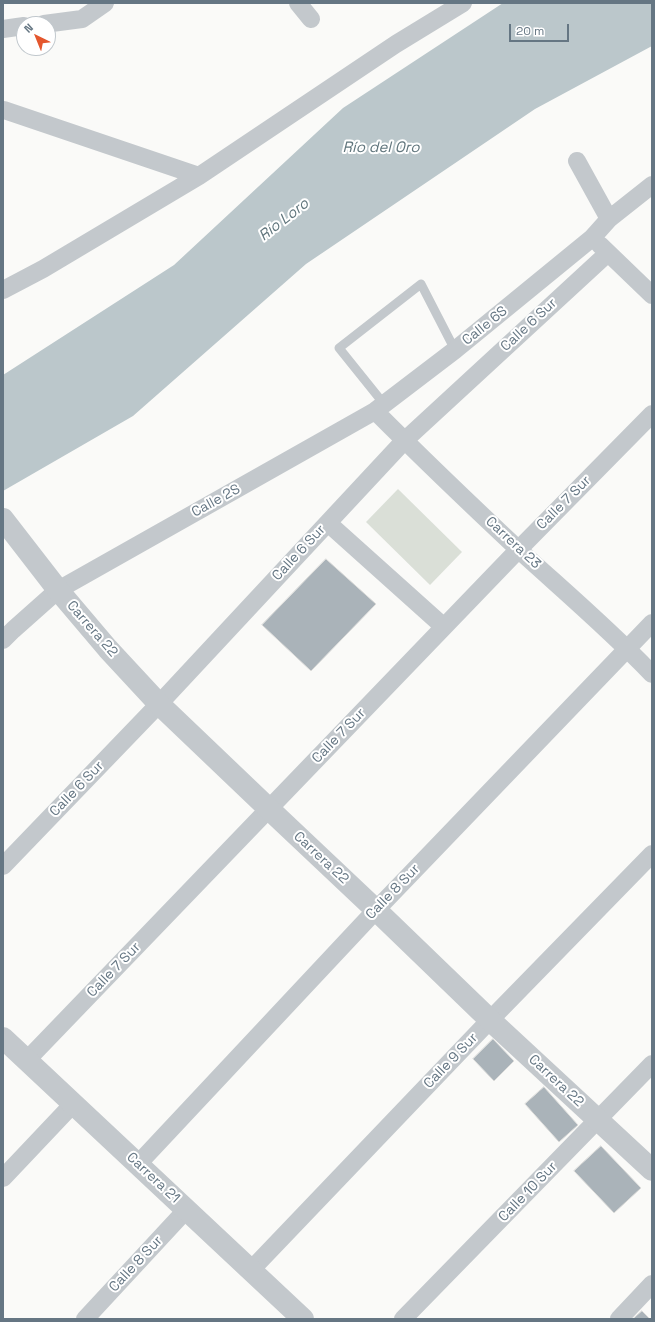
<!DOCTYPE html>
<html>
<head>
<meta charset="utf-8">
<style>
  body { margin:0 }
  #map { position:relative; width:655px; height:1322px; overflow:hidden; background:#fafaf8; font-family:"Space Grotesk",sans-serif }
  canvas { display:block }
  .frame { position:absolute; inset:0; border:4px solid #657683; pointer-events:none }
  .north { position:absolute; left:16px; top:16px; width:40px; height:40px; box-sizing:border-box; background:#fff; border:1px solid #c1c8cd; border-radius:50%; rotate:317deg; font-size:11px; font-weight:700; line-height:16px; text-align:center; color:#657683 }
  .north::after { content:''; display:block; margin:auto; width:14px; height:18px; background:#e4572e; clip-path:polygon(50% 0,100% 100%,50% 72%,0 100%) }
  .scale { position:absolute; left:509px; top:24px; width:60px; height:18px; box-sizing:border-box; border:2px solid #657683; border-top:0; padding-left:5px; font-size:12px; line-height:14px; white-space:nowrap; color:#657683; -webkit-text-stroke:3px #fff; paint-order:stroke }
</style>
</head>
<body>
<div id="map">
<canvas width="655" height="1322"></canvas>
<div class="frame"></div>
<div class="north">N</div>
<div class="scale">20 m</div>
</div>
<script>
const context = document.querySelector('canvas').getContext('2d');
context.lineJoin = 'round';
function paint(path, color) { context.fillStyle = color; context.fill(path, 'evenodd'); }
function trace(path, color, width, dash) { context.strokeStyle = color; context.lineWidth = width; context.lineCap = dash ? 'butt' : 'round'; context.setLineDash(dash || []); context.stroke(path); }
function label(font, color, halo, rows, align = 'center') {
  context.font = font + ' "Space Grotesk",sans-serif'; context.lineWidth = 4; context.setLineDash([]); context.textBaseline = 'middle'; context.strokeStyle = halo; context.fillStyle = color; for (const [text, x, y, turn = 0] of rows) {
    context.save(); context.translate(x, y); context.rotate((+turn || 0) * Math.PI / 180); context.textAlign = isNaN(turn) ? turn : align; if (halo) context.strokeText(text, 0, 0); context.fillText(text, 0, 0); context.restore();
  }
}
paint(new Path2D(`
  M398 489 462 552 430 585 366 522Z`), '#dadfd7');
paint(new Path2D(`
  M503 3H652V46L535 109 306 264 133 416 3 491V375L174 265 343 108Z`), '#bbc7cb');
const building = new Path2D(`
  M326 559 376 604 311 671 262 625Z
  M493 1039 514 1061 494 1081 473 1059Z
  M544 1087 578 1125 559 1142 525 1104Z
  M601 1146 641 1188 614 1213 574 1171Z
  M642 1311 650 1319H633Z`);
paint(building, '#aab3b9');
trace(building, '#dcdcda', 1);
trace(new Path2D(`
  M384 404 339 348 421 284 455 350`), '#c3c8cc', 9);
trace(new Path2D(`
  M298 3 311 19
  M44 24 82 19 105 3
  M3 29 24 26
  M3 110H4L199 176
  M577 161 609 219
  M600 245 652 295
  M3 290 43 269 199 176 396 44 463 3
  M375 411C422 458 470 504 519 550 564 591 610 630 652 674
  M328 523 444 627
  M3 640 13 630 58 590 375 411 455 350 592 238 609 219 652 185
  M3 866 159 704 404 441 608 253
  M27 1060 519 549 652 414
  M138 1164 376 910 652 623
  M3 1178 73 1104
  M251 1270 490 1020 652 854
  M85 1319 187 1209
  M403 1319 652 1064
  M619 1319 652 1284`), '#c3c8cc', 18);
trace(new Path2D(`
  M3 519 58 590 108 649 159 704 269 809 376 910 490 1020 652 1170
  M3 1038 303 1319`), '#c3c8cc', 22);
label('14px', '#657683', '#fff', [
  ["Calle 6 Sur",529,325,-43],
  ["Calle 6S",485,326,-39],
  ["Calle 2S",216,501,-29],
  ["Calle 7 Sur",564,503,-45],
  ["Carrera 23",513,543,43],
  ["Calle 6 Sur",299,553,-47],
  ["Carrera 22",92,629,49],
  ["Calle 7 Sur",339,736,-46],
  ["Calle 6 Sur",77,789,-46],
  ["Carrera 22",321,858,43],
  ["Calle 8 Sur",393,892,-46],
  ["Calle 7 Sur",114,970,-46],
  ["Calle 9 Sur",451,1061,-46],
  ["Carrera 22",556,1081,43],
  ["Carrera 21",153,1178,43],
  ["Calle 10 Sur",528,1192,-46],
  ["Calle 8 Sur",136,1264,-47]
]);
label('italic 15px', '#60757c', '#fff', [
  ["Río del Oro",381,148],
  ["Río Loro",284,220,-38]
]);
</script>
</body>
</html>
